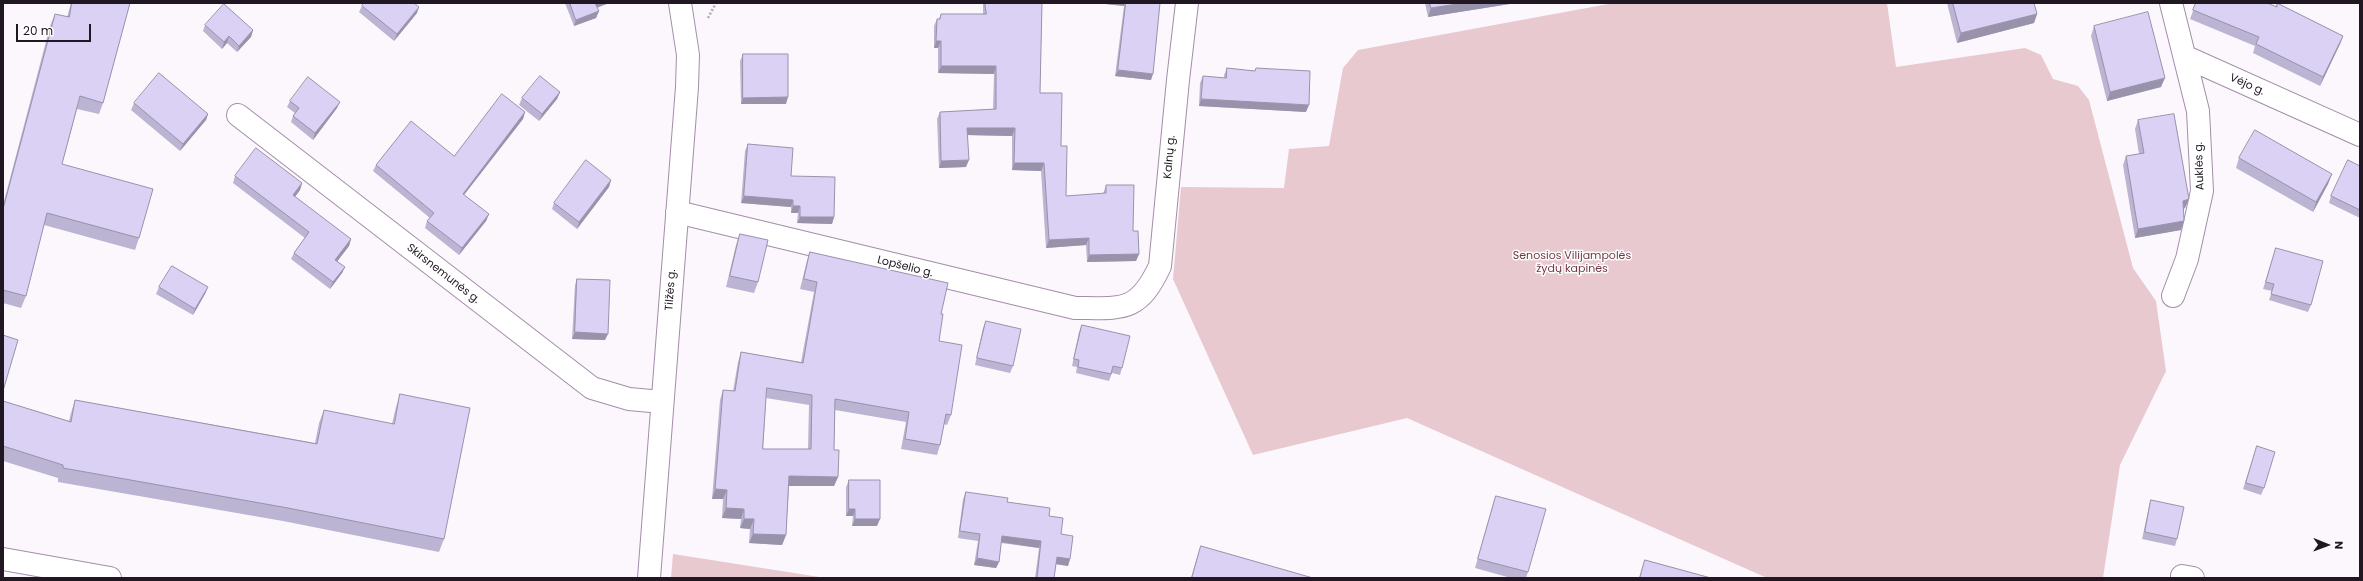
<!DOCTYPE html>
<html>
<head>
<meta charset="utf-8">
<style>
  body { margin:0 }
  #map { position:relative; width:2363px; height:581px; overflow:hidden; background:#fcf7fd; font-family:Poppins,sans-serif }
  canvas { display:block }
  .frame { position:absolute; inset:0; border:4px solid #201722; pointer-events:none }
  .north { position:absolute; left:2307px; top:525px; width:40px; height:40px; -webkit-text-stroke:3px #fff; paint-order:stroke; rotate:91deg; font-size:11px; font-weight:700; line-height:16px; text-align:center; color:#201722 }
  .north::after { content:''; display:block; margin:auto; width:14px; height:18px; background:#201722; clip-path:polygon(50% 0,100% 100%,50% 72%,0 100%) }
  .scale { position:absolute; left:16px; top:24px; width:75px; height:18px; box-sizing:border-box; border:2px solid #201722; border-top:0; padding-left:5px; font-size:12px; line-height:14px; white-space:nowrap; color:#201722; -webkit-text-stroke:3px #fff; paint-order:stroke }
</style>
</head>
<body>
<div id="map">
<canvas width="2363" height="581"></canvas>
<div class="frame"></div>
<div class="north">N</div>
<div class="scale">20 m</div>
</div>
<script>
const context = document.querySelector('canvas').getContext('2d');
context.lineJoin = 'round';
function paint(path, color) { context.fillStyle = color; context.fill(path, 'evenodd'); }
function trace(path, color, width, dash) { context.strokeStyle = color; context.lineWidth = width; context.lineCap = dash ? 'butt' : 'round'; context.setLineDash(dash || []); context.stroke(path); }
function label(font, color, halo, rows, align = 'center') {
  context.font = font + ' Poppins,sans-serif'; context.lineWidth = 3; context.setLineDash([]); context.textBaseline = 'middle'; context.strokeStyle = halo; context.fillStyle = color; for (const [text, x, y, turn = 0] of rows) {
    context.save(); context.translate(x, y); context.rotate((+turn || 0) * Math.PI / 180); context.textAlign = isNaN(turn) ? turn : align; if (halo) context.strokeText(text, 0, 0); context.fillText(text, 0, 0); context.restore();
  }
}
paint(new Path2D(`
  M1614 3H1887L1896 67 2025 48 2041 55 2053 79 2078 86 2089 100 2133 268 2156 301 2166 371 2120 465 2103 578H1767L1407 418 1253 455 1173 279 1181 187 1284 188 1289 149 1329 146 1343 68 1358 50Z
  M673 554 826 578H671Z`), '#e7c9cf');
const minor = new Path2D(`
  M2171 3 2198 111 2202 191 2187 259 2173 296
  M2186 57 2360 135
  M238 115 592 388 629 399 662 402
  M677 212 1075 308C1123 308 1138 313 1160 266L1178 80 1187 3
  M3 559 110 578
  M2182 576 2193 578
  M649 578 687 87 688 55 680 3`);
trace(minor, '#a48da9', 24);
trace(new Path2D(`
  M708 18 716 3`), '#b1abb2', 2.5, [2, 2]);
trace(minor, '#fff', 22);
paint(new Path2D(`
  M71 3H130L103 103 99 114 77 109 62 164 139 238 135 250 44 225 26 296 21 308 3 303V205L50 26 55 14 67 17Z
  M565 3H609L597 8 599 11 596 18 574 26Z
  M983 3H1042L1040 93 1061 146 1066 196 1103 194 1106 185 1133 231 1139 254 1136 261 1087 262 1086 245 1046 248 1041 171 1012 170V136L968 135 966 167 939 168 937 119 940 112 993 109 994 74 938 73V48H934V26L937 19H939L941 14H983Z
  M1096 3H1160L1151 80 1115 76 1124 6Z
  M1425 3H1516L1428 17Z
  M1947 3H2034L2037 14 2034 23 1957 43Z
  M2196 3 2276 7 2277 3 2343 36 2340 44 2320 86 2253 53 2255 46 2190 19Z
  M362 6 417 13 394 41 359 12Z
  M205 25 253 30 251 37 237 52 227 43 222 49 203 31Z
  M2094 26 2161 87 2107 101 2091 36Z
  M743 54 786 104H741L740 61Z
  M1227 68 1255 71 1256 68 1306 112 1199 106 1200 83 1203 76 1224 78V75Z
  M560 92 557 99 539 121 519 105 522 98Z
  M290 101 337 108 313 140 291 122 293 116 295 113 287 107Z
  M134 103 208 114 206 120 180 151 131 110Z
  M525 112 523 119 464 195 489 214 486 221 459 255 425 228 427 221 430 218 373 171 376 165 454 156Z
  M2138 120 2185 208 2183 209 2181 230 2135 238 2123 165 2126 156 2139 154 2135 129Z
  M748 144 791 176 834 217 832 224 797 223 798 213H791V207L741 203 745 151Z
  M2239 158 2332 174 2328 184 2313 212 2236 168Z
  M2360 166V218L2329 203 2331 196Z
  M235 176 302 183 300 190 295 197 351 239 349 246 337 261 345 267 342 273 330 289 291 259 294 253 305 238 233 183Z
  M611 180 609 187 577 229 552 209 554 203Z
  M740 234 758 282 754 293 726 287 736 245Z
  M2276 248 2311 305 2308 312 2269 300 2272 291 2263 289Z
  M810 252 941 314 939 341 951 415 947 425 944 424 940 445 937 455 901 449 906 422 835 410 834 450 838 477 834 486H789L786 535 782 545 749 543 750 529 740 528 741 519 722 518 723 499H712L720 400 723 390 733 391 738 362 741 352 801 362 814 292 800 289 807 261ZM766 398 809 405 808 449H763Z
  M577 279 605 340 572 339 575 285Z
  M159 287H208L205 294 193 315 156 294Z
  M986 321 1013 366 1010 373 975 365 983 328Z
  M1082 325 1122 368 1120 375 1112 373 1109 381 1076 373 1077 367 1072 366 1079 332Z
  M400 394 444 539 439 552 283 521 58 482V478L3 461V401L69 421 71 413 75 400 315 443 319 423 324 410 392 424 396 407Z
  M2257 446 2264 488 2261 495 2243 489Z
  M849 480 877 526H852L853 516H846V487Z
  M966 492 1007 502 1049 516 1061 534 1070 559 1068 566 1056 564 1054 578H1035L1039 548 1001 543 999 562 996 568 974 565 978 541 958 538 963 499Z
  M1496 496 1528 572 1526 578H1511L1475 568 1493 505Z
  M2151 500 2177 539 2175 546 2142 539 2149 507Z
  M1201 546 1313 578H1191L1196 561Z
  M1645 560 1711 578H1639Z`), '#bbb4d2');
paint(new Path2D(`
  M595 3H609L593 9Z
  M1096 3H1125L1124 6Z
  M1464 3H1516L1428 17 1431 8Z
  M419 7 417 13 394 41 397 34Z
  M599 11 596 18 574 26 576 20Z
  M2037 14 2034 23 1957 43 1961 33Z
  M253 30 251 37 237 52 239 46Z
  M229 36 227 43 222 49 224 42Z
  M2343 36 2340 44 2320 86 2323 77Z
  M936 41H941L938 48H934Z
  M941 66H996L994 74 938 73Z
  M1118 70 1153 74 1151 80 1115 76Z
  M2165 78 2161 87 2107 101 2110 92Z
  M560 92 557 99 539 121 542 114Z
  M788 97 786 104H741L743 98Z
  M1201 99 1309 105 1306 112 1199 106Z
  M340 102 337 108 313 140 315 133Z
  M525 112 523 119 460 200 463 194Z
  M208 114 206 120 180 151 183 144Z
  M967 128H1015L1012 136 965 135Z
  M969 160 966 167 939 168 941 161Z
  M1014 163H1044L1041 171 1012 170Z
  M2332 174 2328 184 2313 212 2316 202Z
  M611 180 609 187 577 229 579 222Z
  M302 183 300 190 291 202 293 195Z
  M744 196 793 200 791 207 741 203Z
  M2189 199 2185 208 2180 210 2183 201Z
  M793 206H800L798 213H791Z
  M489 214 486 221 459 255 462 248Z
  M800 217H834L832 224 797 223Z
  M2184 221 2181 230 2135 238 2138 229Z
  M1089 238 1086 245 1046 248 1049 240Z
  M351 239 349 246 333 267 335 260Z
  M1139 254 1136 261 1087 262 1089 255Z
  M345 267 342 273 330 289 333 282Z
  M208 287 205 294 193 315 195 309Z
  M575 332 608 334 605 340 572 339Z
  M789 476 838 477 834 486H786Z
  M715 489 727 490 723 499H712Z
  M726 508 744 509 741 519 722 518Z
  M849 509H855L853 516H846Z
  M744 519H754L750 529 740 528Z
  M855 519H880L877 526H852Z
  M753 534 786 535 782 545 749 543Z
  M1002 536 1041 541 1039 548 1000 542Z
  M1057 557 1070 559 1068 566 1055 564Z
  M977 558 999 562 996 568 974 565Z`), '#9992ab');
const building = new Path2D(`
  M72 3H130L103 103 80 96 62 164 153 189 139 238 47 213 26 296 3 290V209L55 14 69 17Z
  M364 3H414L419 7 397 34 362 6Z
  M570 3H595L599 11 576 20Z
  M985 3H1042L1040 93H1062L1061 146H1067L1066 196 1106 193V185H1134L1133 231H1138L1139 254 1089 255V238L1049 240 1044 163H1014L1015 128H967L969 160 941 161 940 112 996 109V66H941V41H936L937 19H940L941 14H986Z
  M1126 3H1160L1153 74 1118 70Z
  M1430 3H1464L1431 8Z
  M1953 3H2034L2037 14 1961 33Z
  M2196 3H2267L2277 7V3L2343 36 2323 77 2256 44 2259 37 2193 10Z
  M224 4 253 30 239 46 229 36 224 42 205 25Z
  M2148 12 2165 78 2110 92 2094 26Z
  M743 54H788V97L743 98Z
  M1227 68 1255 71 1256 68 1310 71 1309 105 1201 99 1203 76 1226 78Z
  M159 73 208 114 183 144 134 103Z
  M540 76 560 92 542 114 522 98Z
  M308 77 340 102 315 133 293 116 299 108 290 101Z
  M502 94 525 112 463 194 489 214 462 248 427 221 434 213 376 165 411 121 454 156Z
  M2174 114 2189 199 2183 201 2184 221 2138 229 2126 156 2144 153 2138 120Z
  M2255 130 2332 174 2316 202 2239 158Z
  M748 144 793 148 791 176 835 177 834 217H800V206H793V200L744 196Z
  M256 148 302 183 293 195 351 239 335 260 345 267 333 282 294 253 309 232 235 176Z
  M586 160 611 180 579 222 554 203Z
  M2348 160 2360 166V210L2331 196Z
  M740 234 768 240 758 282 730 276Z
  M2276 248 2323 261 2311 305 2271 294 2274 284 2266 282Z
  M810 252 948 283 941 314H943L939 341 962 345 951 415 946 414 940 445 905 439 909 412 835 399 834 450H839L838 477 789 476 786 535 753 534 754 519H744V509L726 508 727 490 715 489 723 390 735 391 741 352 803 363 817 282 804 279ZM767 388 812 395 811 449H763Z
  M172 266 208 287 195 309 159 287Z
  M577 279 610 280 608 334 575 332Z
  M986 321 1021 329 1013 366 977 358Z
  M1082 325 1130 336 1122 368 1113 366 1111 374 1078 367 1079 360 1074 359Z
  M3 335 18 340 3 391Z
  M400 394 470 408 444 539 288 508 63 468V465L3 446V401L71 422 75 400 317 444 324 410 394 424Z
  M2257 446 2275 452 2264 488 2246 483Z
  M849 480H880V519H855V509H849Z
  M966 492 1008 498 1007 502 1050 508 1049 516 1063 518 1061 534 1073 536 1070 559 1057 557 1054 578H1037L1041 541 1002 536 999 562 977 558 980 534 960 531Z
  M1496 496 1546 509 1528 572 1478 559Z
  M2151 500 2184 507 2177 539 2145 532Z
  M1201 546 1313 578H1192Z
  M1645 560 1711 578H1640Z`);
paint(building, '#dad1f4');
trace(building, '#9992ab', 1);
label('11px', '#201722', '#fff', [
  ["Vėjo g.",2247,85,24],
  ["Kalnų g.",1170,157,-85],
  ["Auklės g.",2200,166,-92],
  ["Lopšelio g.",905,267,14],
  ["Skirsnemunės g.",443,274,38],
  ["Tilžės g.",671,290,-86]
]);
label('11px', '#723646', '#fff', [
  ["Senosios Vilijampolės",1572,256],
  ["žydų kapinės",1572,269]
]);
</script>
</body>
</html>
